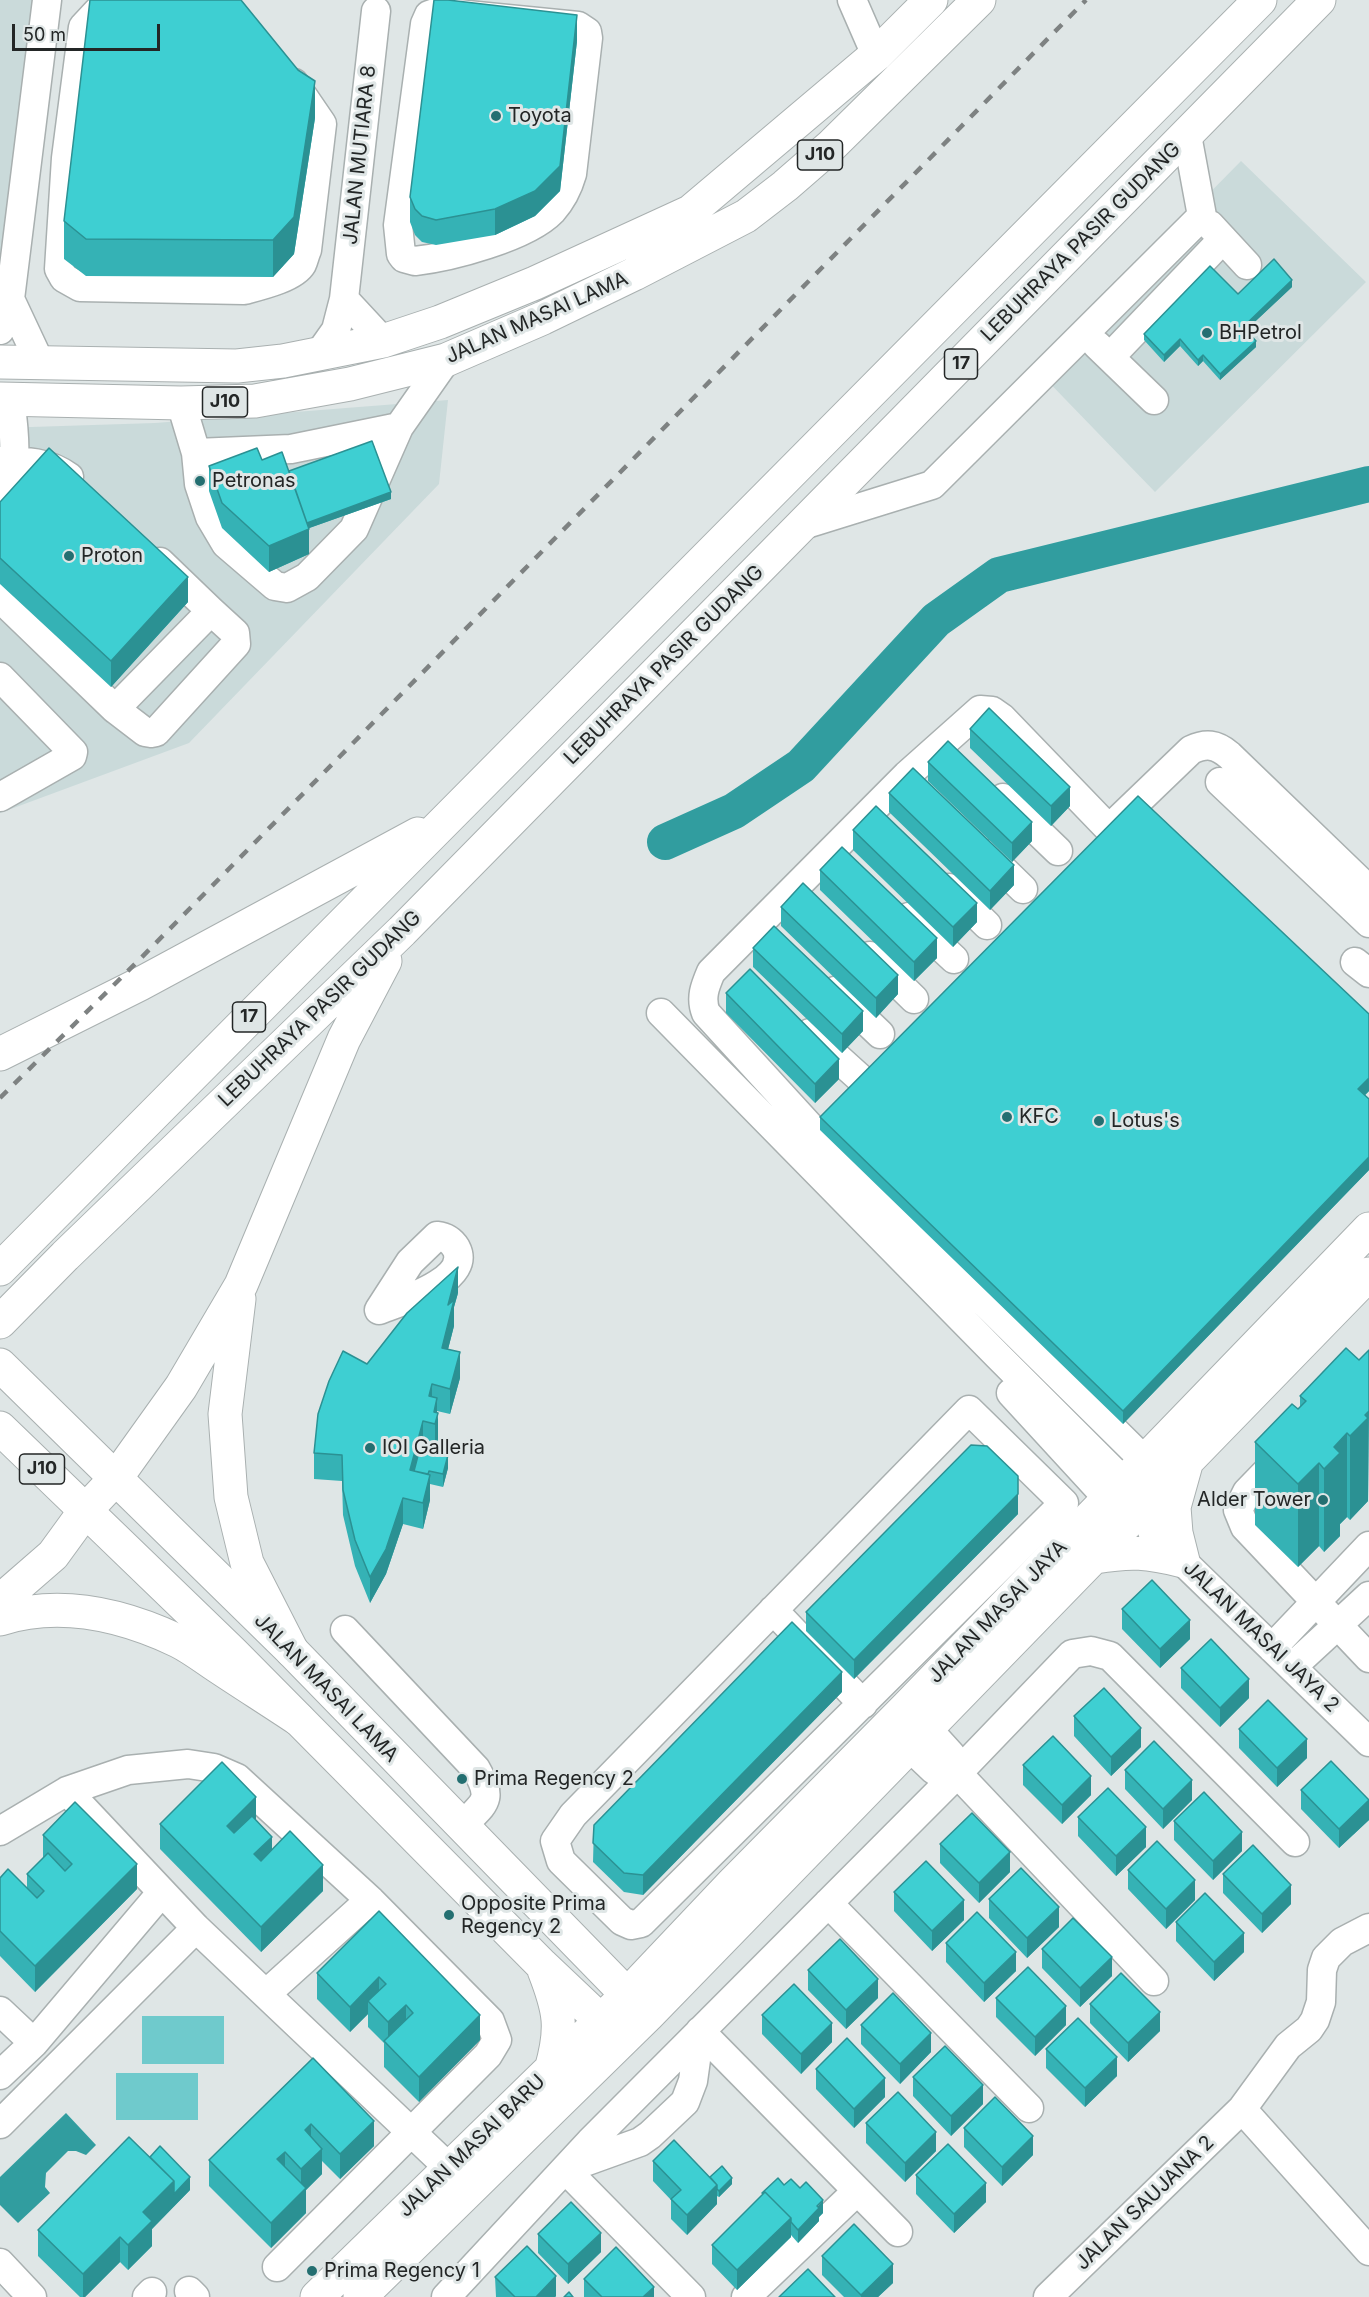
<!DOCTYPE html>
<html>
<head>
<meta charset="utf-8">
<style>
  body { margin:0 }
  #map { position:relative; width:1369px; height:2297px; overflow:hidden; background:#dfe6e6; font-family:Inter,sans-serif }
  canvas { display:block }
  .scale { position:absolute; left:12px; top:24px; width:148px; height:27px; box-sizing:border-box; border:3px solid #232626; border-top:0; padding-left:8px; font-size:18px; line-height:21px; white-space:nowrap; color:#232626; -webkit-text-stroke:4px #dfe6e6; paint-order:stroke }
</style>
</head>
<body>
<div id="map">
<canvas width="1369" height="2297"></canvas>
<div class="scale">50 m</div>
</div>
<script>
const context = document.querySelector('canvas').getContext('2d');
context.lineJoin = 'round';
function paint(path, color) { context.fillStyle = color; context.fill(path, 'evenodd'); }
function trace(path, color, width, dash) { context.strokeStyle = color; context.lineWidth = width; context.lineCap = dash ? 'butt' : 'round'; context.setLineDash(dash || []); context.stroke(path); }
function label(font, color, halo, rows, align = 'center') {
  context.font = font + ' Inter,sans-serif'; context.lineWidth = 6; context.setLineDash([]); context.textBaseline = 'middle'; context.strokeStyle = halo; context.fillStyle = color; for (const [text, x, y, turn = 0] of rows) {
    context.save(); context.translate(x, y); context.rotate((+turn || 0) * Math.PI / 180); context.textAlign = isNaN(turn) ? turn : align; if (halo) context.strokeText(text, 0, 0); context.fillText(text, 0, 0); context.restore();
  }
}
paint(new Path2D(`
  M0 0H33L0 301Z
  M1241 161 1366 282 1155 492 1036 369Z
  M448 400 439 484 189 743 0 813V428L155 423Z`), '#cadada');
paint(new Path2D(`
  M142 2016H224V2064H142Z
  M116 2073H198V2120H116Z`), '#6fcacc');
paint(new Path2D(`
  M66 2113 96 2145 86 2155 76 2151H68L46 2173 45 2187 50 2193 18 2223 0 2205V2177Z`), '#319d9f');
trace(new Path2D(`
  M665 842 734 811 801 766 936 620 999 575 1369 484`), '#319d9f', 36);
const minor = new Path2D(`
  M117 0 97 12 83 27 66 158 59 269 64 278 80 287 244 290C259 286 294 278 302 264 304 260 305 254 307 250L322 124 294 83
  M852 0 876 55
  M438 12 578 26 587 32 588 38 572 174C568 188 562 200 552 211 527 237 451 257 415 261L404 258 401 254 398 225 425 24 429 15Z
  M1210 225 1247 265
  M10 299 40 363
  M344 299 383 341
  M0 330 6 319 10 299 47 0
  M1097 345 1154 400
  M319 354 336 330 344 299 376 11
  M1110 357 1223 239
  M181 403 196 453 291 449 399 427 446 360
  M196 453 199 484 210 517 226 544 275 586 287 588 307 577 354 529 399 427
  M0 461C25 461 49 462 69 477
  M0 503C21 479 14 428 10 398
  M800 526 932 485 1202 216 1187 135
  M0 598 115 709 211 611 160 562
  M0 677 73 752 72 756 0 797
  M115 709 145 732 151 733 156 732 236 644 235 633 211 611
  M1220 782 1369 923
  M1003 798 1058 851
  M1114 824 1191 750C1206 743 1216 744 1229 755L1369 890
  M1109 829 1002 718 992 711 980 710 907 775 711 972C705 986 700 998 706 1013L812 1129 881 1200 1145 1461
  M987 854 1023 889
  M949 888 987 925
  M909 917 954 959
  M870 956 914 999
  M1355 962 1369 973
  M835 991 880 1034
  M661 1013 998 1356 1146 1504 1152 1531
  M810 1033 862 1080
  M437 1236C446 1237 451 1240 456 1248 473 1280 399 1302 379 1310L410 1262Z
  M1011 1393 1124 1516
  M969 1410 1064 1503 641 1923 631 1925 622 1921 561 1861 555 1841 573 1815Z
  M1282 1456 1247 1492 1238 1510 1245 1527 1369 1658
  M1168 1547 1369 1742
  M773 1610 863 1704
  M345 1630 476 1769C494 1801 485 1802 462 1826
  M1272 1648 1369 1546
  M1292 1667 1369 1596
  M912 1712 951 1755 957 1773 1154 1981
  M894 1732 934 1770 957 1773
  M67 1791 196 1928 448 2167
  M0 1831 67 1791 128 1770 188 1764 214 1768 237 1778 370 1900 490 2021 497 2040 488 2055 277 2267
  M828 1903 1029 2108
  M266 1994 370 1900
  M0 2011 34 2043
  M700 2031 898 2232
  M0 2075 34 2043 162 1892
  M1242 2109 1369 2251
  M0 2124 196 1928
  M0 2263 32 2297
  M189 2291 195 2297
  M147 2297 152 2292
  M446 2297 590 2142 947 1784 1072 1654 1091 1651 1110 1656 1295 1842
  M691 2297 565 2169 640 2142 650 2135 685 2102 693 2081 700 2031
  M746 2297 857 2191
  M1048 2297 1242 2109 1288 2046 1309 2029 1315 2020 1321 2002 1322 1970 1326 1958 1342 1942 1369 1928`);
const major = new Path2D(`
  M0 362 237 366 283 361 383 341 440 322 535 283 690 212 876 55 931 0
  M0 399 181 403 255 401 350 384 446 360 543 318 634 274 746 216 785 186 831 146 979 0
  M0 1365 292 1651 642 2010
  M0 1428 232 1652 542 1965 616 2035
  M1095 1557C1131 1551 1147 1552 1183 1561L1176 1533 1174 1507 1186 1464
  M544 1970C560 2011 563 2028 551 2070
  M317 2297 627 1995 733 1883 907 1707 1369 1229
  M360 2297 648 2015 1369 1274`);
const highway = new Path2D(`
  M0 1054 140 984 418 834
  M0 1269 1260 0
  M239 1299 225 1414 231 1497 247 1563 292 1651
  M0 1322 65 1256 402 931 1319 0
  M0 1601 53 1555 85 1511 116 1478 181 1387 241 1285 344 1039 385 961
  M0 1619C60 1600 123 1615 178 1641 192 1648 205 1658 217 1666 244 1684 271 1701 298 1719`);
trace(minor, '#a9b0b0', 31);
trace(major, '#a9b0b0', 35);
trace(highway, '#a9b0b0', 35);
trace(minor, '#fff', 28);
trace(major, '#fff', 33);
trace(highway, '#fff', 33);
trace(new Path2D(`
  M0 1098 139 960 1086 0`), '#7e8282', 4.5, [10, 10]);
paint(new Path2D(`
  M577 41 560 191 535 216 495 235 436 245 422 242 415 235 410 222V197Z
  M315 118 294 254 273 277 86 276 64 259V221Z
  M1292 287 1246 330 1256 347 1220 380 1203 361 1198 366 1180 346 1164 362 1144 340V334L1238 294Z
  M262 460 289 471 391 499 309 528V554L269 572 222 528 209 491V466Z
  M0 502 188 602 111 687 0 584Z
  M970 729 1070 806 1051 826 970 748Z
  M928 762 1032 841 1012 862 928 781Z
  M889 793 1014 885 990 910 889 812Z
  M853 830 977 922 953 947 853 850Z
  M820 870 937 958 914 981 820 890Z
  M781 907 898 994 876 1018 781 926Z
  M753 948 863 1031 842 1053 753 967Z
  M726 993 839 1079 815 1103 726 1013Z
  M1369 1014V1091L1365 1095 1369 1099V1170L1123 1424 820 1130V1117Z
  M458 1293 454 1307V1326L448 1349 460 1378 450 1414 437 1411 438 1439 435 1450 423 1447 422 1449 448 1468 443 1487 430 1484V1500L423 1529 403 1524 386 1574 370 1603 355 1566 343 1515 342 1481 314 1479V1453L367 1364Z
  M1369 1350 1368 1501 1350 1520 1347 1517 1340 1524V1536L1324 1552 1319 1546 1298 1567 1255 1525V1442L1298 1409 1300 1407V1396L1359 1360Z
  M1018 1495V1514L854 1679 806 1631V1612Z
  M1122 1609 1190 1639 1160 1668 1122 1629Z
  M1181 1668 1249 1698 1220 1727 1181 1688Z
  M842 1692 643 1895 624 1892 593 1862 594 1825Z
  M1074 1716 1141 1747 1111 1776 1074 1736Z
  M1239 1729 1307 1758 1277 1787 1239 1748Z
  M1023 1765 1091 1795 1062 1824 1023 1785Z
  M1125 1770 1192 1800 1163 1829 1125 1789Z
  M1301 1790 1369 1800V1820L1339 1848 1301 1809Z
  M1078 1817 1146 1847 1116 1876 1078 1836Z
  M256 1821 272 1850 323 1891 261 1952 160 1849V1824Z
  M1174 1821 1242 1851 1213 1880 1174 1840Z
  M43 1835 137 1889 35 1992 0 1956V1878L27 1888V1874L43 1858Z
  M940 1844 1010 1872 979 1903 940 1863Z
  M1128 1870 1195 1900 1166 1929 1128 1889Z
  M1223 1874 1291 1904 1262 1933 1223 1893Z
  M894 1892 964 1920 932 1951 894 1911Z
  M989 1899 1059 1927 1027 1958 989 1918Z
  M379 1911 480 2040 419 2102 384 2067V2043L368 2027V2014L350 2032 317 1999V1973Z
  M1176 1922 1244 1952 1214 1981 1176 1941Z
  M946 1943 1016 1971 984 2002 946 1962Z
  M1042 1949 1112 1976 1080 2007 1042 1968Z
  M808 1970 878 1998 846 2029 808 1990Z
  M996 1998 1066 2025 1035 2056 996 2017Z
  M1090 2004 1160 2031 1128 2062 1090 2023Z
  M762 2015 832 2042 801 2074 762 2034Z
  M861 2025 931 2052 900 2084 861 2044Z
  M1046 2049 1117 2076 1085 2107 1046 2068Z
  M313 2058 374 2146 340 2179 322 2161V2174L306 2190V2213L271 2248 209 2186V2160Z
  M816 2069 885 2097 854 2128 816 2089Z
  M913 2077 983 2104 951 2136 913 2096Z
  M866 2123 936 2151 905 2182 866 2143Z
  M964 2128 1033 2155 1002 2186 964 2147Z
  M150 2157 190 2190 152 2229V2246L128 2270 120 2262 85 2297H80L38 2256V2230Z
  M653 2161 710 2177 732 2184 719 2197 717 2196V2204L687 2235 671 2219V2200L653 2181Z
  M916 2175 986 2202 954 2233 916 2194Z
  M784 2185 823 2213 819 2217V2221L798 2243 791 2235V2237L737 2290 712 2264V2245L762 2195V2193Z
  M538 2234 601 2252 568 2284 538 2253Z
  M822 2256 893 2283 878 2297H844L822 2275Z
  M495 2277 556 2296 555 2297H496Z
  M584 2279 654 2297H584Z`), '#35b2b5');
paint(new Path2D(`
  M577 15V41L560 191 535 216 495 235V209Z
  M315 81V118L294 254 273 277V240Z
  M1292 280V287L1243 333V327Z
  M1180 339V346L1164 362V355Z
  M1256 341V347L1220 380V374Z
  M1203 355V361L1198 366V360Z
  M391 492V499L301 531V525Z
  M309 529V554L269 572V546Z
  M188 577V602L111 687V661Z
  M1070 787V806L1051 826V806Z
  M1032 822V841L1012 862V843Z
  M1014 865V885L990 910V891Z
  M977 903V922L953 947V927Z
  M937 938V958L914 981V962Z
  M898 975V994L876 1018V998Z
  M863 1011V1031L842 1053V1034Z
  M839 1059V1079L815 1103V1084Z
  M1369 1078V1091L1358 1102V1089Z
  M1369 1157V1170L1123 1424V1411Z
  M458 1267V1293L454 1307V1326L442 1373V1348L448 1305Z
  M460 1352V1378L450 1414V1389Z
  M432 1384V1410L429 1396Z
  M437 1398V1419L438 1413V1439L435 1450V1424L434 1412Z
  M1369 1411 1368 1501 1350 1520V1436Z
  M423 1421V1447L416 1472 410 1470Z
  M1347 1433V1517L1340 1524V1536L1324 1552V1469L1334 1447Z
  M448 1455V1468L443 1487V1474Z
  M1319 1463V1546L1298 1567V1484Z
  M429 1471V1481L430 1475V1500L423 1529V1503Z
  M1018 1476V1514L854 1679V1660Z
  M403 1498V1524L386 1574 370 1603V1577Z
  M1190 1620V1639L1160 1668V1649Z
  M842 1672V1692L643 1895V1875Z
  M1249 1679V1698L1220 1727V1708Z
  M1141 1728V1747L1111 1776V1757Z
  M1307 1739V1758L1277 1787V1768Z
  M1091 1776V1795L1062 1824V1805Z
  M1192 1780V1800L1163 1829V1809Z
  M256 1797V1822L227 1851V1826Z
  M1369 1800V1820L1339 1848V1829Z
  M1146 1827V1847L1116 1876V1856Z
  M1242 1832V1851L1213 1880V1861Z
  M272 1837V1862L254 1880V1854Z
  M1010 1852V1872L979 1903V1883Z
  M137 1864V1889L35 1992V1966Z
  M323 1865V1891L261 1952V1927Z
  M1195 1880V1900L1166 1929V1909Z
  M1291 1885V1904L1262 1933V1914Z
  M964 1900V1920L932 1951V1931Z
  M1059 1907V1927L1027 1958V1938Z
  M1244 1933V1952L1214 1981V1962Z
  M1016 1952V1971L984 2002V1983Z
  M1112 1957V1976L1080 2007V1988Z
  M379 1977V2003L368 2001V2014L350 2032V2007Z
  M878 1979V1998L846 2029V2010Z
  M406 2005V2031L388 2046V2022Z
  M1066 2006V2025L1035 2056V2037Z
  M1160 2012V2031L1128 2062V2043Z
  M480 2015V2040L419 2102V2077Z
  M832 2023V2042L801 2074V2054Z
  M931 2033V2052L900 2084V2064Z
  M1117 2057V2076L1085 2107V2088Z
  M885 2078V2097L854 2128V2109Z
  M983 2085V2104L951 2136V2116Z
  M374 2121V2146L340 2179V2154Z
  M311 2124V2149L305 2130Z
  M936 2132V2151L905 2182V2163Z
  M1033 2136V2155L1002 2186V2167Z
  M322 2149V2174L306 2190V2213L271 2248V2223L301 2192V2169Z
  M285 2152V2177L277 2159Z
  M190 2177V2190L152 2229V2246L128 2270V2245L143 2212 174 2181Z
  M732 2178V2184L719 2197V2191Z
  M986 2183V2202L954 2233V2214Z
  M717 2185V2204L687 2235V2215Z
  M823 2200V2213L819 2217V2221L798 2243V2230Z
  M791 2218V2237L737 2290V2270Z
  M601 2233V2252L568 2284V2264Z
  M120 2237V2262L85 2297H83V2274Z
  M893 2264V2283L878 2297H861V2295Z
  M556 2276V2296L555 2297H536Z
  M654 2287V2297H643Z`), '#2b9193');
const building = new Path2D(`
  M90 0H241L298 70 315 81 294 217 273 240 86 239 64 221Z
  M434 0H448L577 15 560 166 535 191 495 209 436 220 422 216 415 209 410 197Z
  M1274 259 1292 280 1243 327 1256 341 1220 374 1203 355 1198 360 1180 339 1164 355 1144 334 1210 266 1238 294Z
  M372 441 391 492 307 523 289 471Z
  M49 448 188 577 111 661 0 558V502Z
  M257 448 262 460 282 452 309 529 269 546 222 503 209 466Z
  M989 708 1070 787 1051 806 970 729Z
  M948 741 1032 822 1012 843 928 762Z
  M913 768 1014 865 990 891 889 793Z
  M1138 796 1369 1014V1078L1358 1089 1369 1099V1157L1123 1411 820 1117Z
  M876 806 977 903 953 927 853 830Z
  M842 847 937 938 914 962 820 870Z
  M803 883 898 975 876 998 781 907Z
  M774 926 863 1011 842 1034 753 948Z
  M750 969 839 1059 815 1084 726 993Z
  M458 1267 448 1305 454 1300 442 1348 460 1352 450 1389 432 1384 429 1396 437 1398 434 1412 438 1413 435 1424 423 1421 410 1470 430 1475 423 1503 403 1498 386 1549 370 1577 355 1540 343 1490 342 1455 314 1453 318 1414 329 1381 343 1351 367 1364 407 1313Z
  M1346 1348 1359 1360 1369 1350V1411L1365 1415 1368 1418 1350 1436 1347 1433 1334 1447 1340 1453 1324 1469 1319 1463 1298 1484 1255 1442 1292 1404 1298 1409 1306 1401 1300 1396Z
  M971 1445 987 1446 1018 1476V1494L854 1660 806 1612Z
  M420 1448 448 1455 443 1474 429 1471 428 1474 414 1471Z
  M1152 1580 1190 1620 1160 1649 1122 1609Z
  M792 1622 842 1672 643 1875 624 1873 593 1843 594 1825Z
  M1211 1639 1249 1679 1220 1708 1181 1668Z
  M1104 1688 1141 1728 1111 1757 1074 1716Z
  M1268 1700 1307 1739 1277 1768 1239 1729Z
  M1053 1736 1091 1776 1062 1805 1023 1765Z
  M1154 1741 1192 1780 1163 1809 1125 1770Z
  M1331 1761 1369 1800 1339 1829 1301 1790Z
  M222 1762 256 1797 227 1826 234 1833 252 1816 272 1837 254 1854 261 1861 290 1831 323 1865 261 1927 160 1824Z
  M1108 1788 1146 1827 1116 1856 1078 1817Z
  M1204 1792 1242 1832 1213 1861 1174 1821Z
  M75 1802 137 1864 35 1966 0 1931V1878L8 1869 37 1898 44 1891 27 1874 48 1853 65 1871 72 1864 43 1835Z
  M972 1813 1010 1852 979 1883 940 1844Z
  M1157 1841 1195 1880 1166 1909 1128 1870Z
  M1253 1845 1291 1885 1262 1914 1223 1874Z
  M926 1861 964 1900 932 1931 894 1892Z
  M1021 1868 1059 1907 1027 1938 989 1899Z
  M1205 1893 1244 1933 1214 1962 1176 1922Z
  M379 1911 480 2015 419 2077 384 2041 413 2013 406 2005 388 2022 368 2001 386 1984 379 1977 350 2007 317 1973Z
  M977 1912 1016 1952 984 1983 946 1943Z
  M1073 1918 1112 1957 1080 1988 1042 1949Z
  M840 1939 878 1979 846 2010 808 1970Z
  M1028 1967 1066 2006 1035 2037 996 1998Z
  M1121 1973 1160 2012 1128 2043 1090 2004Z
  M794 1984 832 2023 801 2054 762 2015Z
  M893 1993 931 2033 900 2064 861 2025Z
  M1078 2018 1117 2057 1085 2088 1046 2049Z
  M847 2038 885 2078 854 2109 816 2069Z
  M945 2046 983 2085 951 2116 913 2077Z
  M313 2058 374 2121 340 2154 311 2124 305 2130 322 2149 301 2169 285 2152 277 2159 306 2188 271 2223 209 2160Z
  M898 2092 936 2132 905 2163 866 2123Z
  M995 2097 1033 2136 1002 2167 964 2128Z
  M129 2137 174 2181 143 2212 152 2221 128 2245 120 2237 83 2274 38 2230Z
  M674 2140 717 2185 687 2215 671 2199 681 2190 653 2161Z
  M948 2144 986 2183 954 2214 916 2175Z
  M160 2146 190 2177 174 2194V2181L150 2157Z
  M722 2166 732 2178 719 2191 717 2189V2185L710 2177Z
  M778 2178 784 2185 791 2179 800 2188 806 2182 823 2200 817 2206 819 2208 798 2230 791 2222V2218L765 2192 763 2194 762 2193Z
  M765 2192 791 2218 737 2270 712 2245Z
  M571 2202 601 2233 568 2264 538 2234Z
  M854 2224 893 2264 861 2295 822 2256Z
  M527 2246 556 2276 536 2297H515L495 2277Z
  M616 2247 654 2287 643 2297H602L584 2279Z
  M808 2269 835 2297H779Z
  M569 2292 573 2297H564Z`);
paint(building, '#3ecfd2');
trace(building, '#2b9193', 1.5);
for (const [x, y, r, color] of [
  [496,116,6,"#246f71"],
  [1207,333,6,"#246f71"],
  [200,481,6,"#246f71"],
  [69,556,6,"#246f71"],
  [1007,1117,6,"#246f71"],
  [1099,1121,6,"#246f71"],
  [370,1448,6,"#246f71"],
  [1323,1500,6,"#246f71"],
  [462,1779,6,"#246f71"],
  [449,1915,6,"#246f71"],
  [312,2271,6,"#246f71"]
]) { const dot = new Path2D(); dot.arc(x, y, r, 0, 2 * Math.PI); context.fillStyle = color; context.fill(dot); trace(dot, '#dfe6e6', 2); }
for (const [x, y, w] of [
  [820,155,45],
  [961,364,33],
  [225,402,45],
  [249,1017,33],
  [42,1469,45]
]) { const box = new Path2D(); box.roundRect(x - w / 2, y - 15, w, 30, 4.5); context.fillStyle = '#dfe6e6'; context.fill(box); trace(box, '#232626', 1.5); }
label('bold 18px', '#232626', null, [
  ["J10",820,155],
  ["17",961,364],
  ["J10",225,402],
  ["17",249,1017],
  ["J10",42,1469]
]);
label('20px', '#232626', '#dfe6e6', [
  ["Toyota",508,116],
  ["BHPetrol",1219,333],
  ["Petronas",212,481],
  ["Proton",81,556],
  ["KFC",1019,1117],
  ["Lotus's",1111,1121],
  ["IOI Galleria",382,1448],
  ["Alder Tower",1311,1500,"right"],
  ["Prima Regency 2",474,1779],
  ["Opposite Prima",461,1904],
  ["Regency 2",461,1927],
  ["Prima Regency 1",324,2271]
], 'left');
label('20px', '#232626', '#dfe6e6', [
  ["JALAN MUTIARA 8",360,155,-84],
  ["LEBUHRAYA PASIR GUDANG",1081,242,-45],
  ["JALAN MASAI LAMA",537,318,-24],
  ["LEBUHRAYA PASIR GUDANG",664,665,-45],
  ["LEBUHRAYA PASIR GUDANG",320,1009,-44],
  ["JALAN MASAI JAYA",998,1612,-46],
  ["JALAN MASAI JAYA 2",1261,1637,44],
  ["JALAN MASAI LAMA",326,1688,46],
  ["JALAN MASAI BARU",472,2146,-44],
  ["JALAN SAUJANA 2",1145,2203,-44]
]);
</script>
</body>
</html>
